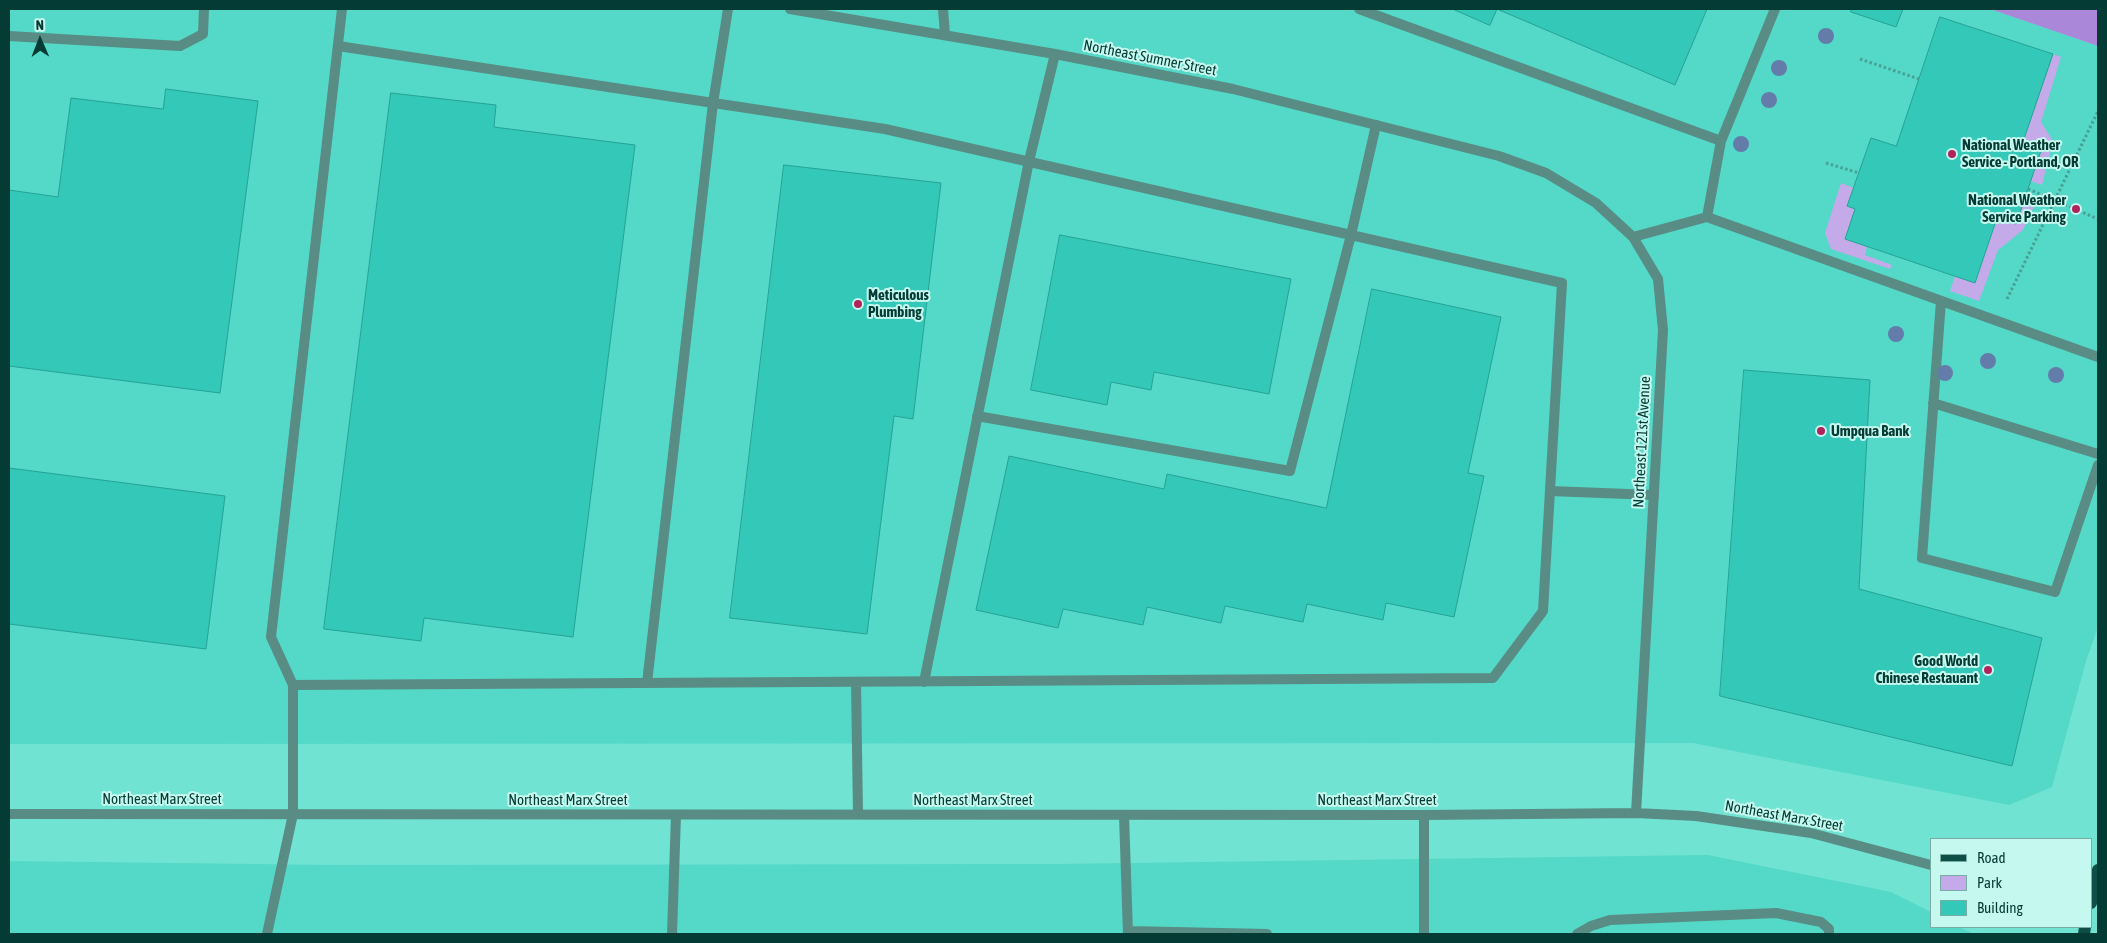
<!DOCTYPE html>
<html>
<head>
<meta charset="utf-8">
<style>
  body { margin:0 }
  #map { position:relative; width:2107px; height:943px; overflow:hidden; background:#71e3d3; font-family:"Asap Condensed",sans-serif }
  canvas { display:block }
  .frame { position:absolute; inset:0; border:10px solid #053b35; pointer-events:none }
  .legend { position:absolute; left:1930px; top:838px; width:162px; height:90px; box-sizing:border-box; background:#c5f9f0; border:1px solid #78ada5; margin:0; padding:6px 9px; list-style:none; font-size:15px; color:#053b35 }
  .legend li { display:flex; align-items:center; gap:10px; height:25px }
  .legend b { width:25px; border:1px solid #78ada5 }
  .north { position:absolute; left:15px; top:15px; width:50px; height:50px; -webkit-text-stroke:4px #c5f9f0; paint-order:stroke; rotate:359deg; font-size:14px; font-weight:700; line-height:20px; text-align:center; color:#053b35 }
  .north::after { content:''; display:block; margin:auto; width:18px; height:22px; background:#053b35; clip-path:polygon(50% 0,100% 100%,50% 72%,0 100%) }
</style>
</head>
<body>
<div id="map">
<canvas width="2107" height="943"></canvas>
<div class="frame"></div>
<ul class="legend">
<li><b style="height:6px;background:#0e4e47"></b>Road</li>
<li><b style="height:14px;background:#c5aaea"></b>Park</li>
<li><b style="height:14px;background:#33c8b7"></b>Building</li>
</ul>
<div class="north">N</div>
</div>
<script>
const context = document.querySelector('canvas').getContext('2d');
context.lineJoin = 'round';
function paint(path, color) { context.fillStyle = color; context.fill(path, 'evenodd'); }
function trace(path, color, width, dash) { context.strokeStyle = color; context.lineWidth = width; context.lineCap = dash ? 'butt' : 'round'; context.setLineDash(dash || []); context.stroke(path); }
function label(font, color, halo, rows, align = 'center') {
  context.font = font + ' "Asap Condensed",sans-serif'; context.lineWidth = 4; context.setLineDash([]); context.textBaseline = 'middle'; context.strokeStyle = halo; context.fillStyle = color; for (const [text, x, y, turn = 0] of rows) {
    context.save(); context.translate(x, y); context.rotate((+turn || 0) * Math.PI / 180); context.textAlign = isNaN(turn) ? turn : align; if (halo) context.strokeText(text, 0, 0); context.fillText(text, 0, 0); context.restore();
  }
}
paint(new Path2D(`
  M9 9H1990L2098 46V627L2086 661 2052 787 2009 805 1693 743 9 744Z
  M1708 855 1891 892 1931 912V927H1959L1974 934H9V861L334 865 1060 864Z`), '#54d8c7');
paint(new Path2D(`
  M2053 54 2061 57 2041 122 2053 141 2042 185 2030 181 2041 148 2023 142Z
  M1841 183 1854 188 1855 209 1845 239 1867 247 1865 255 1892 265 1890 269 1831 249 1825 233Z
  M2026 194 2038 198 2023 230 1998 250 1979 301 1950 291 1955 276 1975 283 1997 218 2016 224Z`), '#c5aaea');
paint(new Path2D(`
  M1990 9H2098V46Z`), '#ab87d9');
const building = new Path2D(`
  M1453 9H1707L1675 85 1497 9 1490 25Z
  M1852 9H1903L1896 27 1851 12Z
  M1940 17 2053 54 2023 142 2042 148 2016 224 1997 218 1975 283 1845 239 1855 209 1847 206 1871 138 1896 146Z
  M166 89 258 101 220 393 9 366V190L58 197 71 98 163 109Z
  M391 93 496 105 494 127 635 145 573 637 424 618 421 641 324 629Z
  M784 165 941 183 913 419 894 416 867 634 730 618Z
  M1060 235 1291 279 1269 394 1154 372 1151 390 1111 382 1107 405 1031 390Z
  M1372 289 1501 317 1468 473 1484 476 1454 617 1386 603 1383 620 1307 604 1303 622 1225 606 1221 623 1147 607 1143 625 1063 609 1058 628 976 610 1009 456 1164 489 1167 474 1326 508Z
  M1744 370 1870 380 1859 589 2042 638 2012 766 1720 696Z
  M9 468 225 496 206 649 9 624Z`);
paint(building, '#33c8b7');
trace(building, '#25a395', 1);
trace(new Path2D(`
  M1860 59 1919 79
  M1826 163 1859 173
  M2028 189 2098 219
  M2007 299 2098 111`), '#47a195', 3, [2.5, 2.5]);
trace(new Path2D(`
  M943 9 945 35
  M1359 9 1721 141 1707 217
  M9 36 180 46 203 34 204 9
  M1721 141 1775 9
  M1633 237 1707 217 2098 357
  M1941 301 1922 558 2055 592 2098 465
  M1933 403 2098 454
  M977 416 1290 471 1351 235 1376 125
  M1550 491 1654 495
  M856 682 858 814
  M924 682 1029 161 1055 54
  M647 683 713 103 728 9
  M293 685 271 637 342 9
  M1124 815 1128 934
  M1128 931 1267 934
  M267 934 293 814V685L1493 678 1543 611 1562 283 885 129 338 46
  M672 934 676 815
  M1577 934 1591 926 1610 920 1776 913 1821 922 1829 929V934`), '#598c84', 10);
trace(new Path2D(`
  M790 9 1055 54 1233 89 1499 156 1546 173 1596 203 1633 237 1658 279 1663 330 1636 813
  M9 814 1424 815 1636 813 1696 816 1811 833 1931 865
  M1424 934V815`), '#598c84', 10);
trace(new Path2D(`
  M2091 903 2098 870
  M2084 934 2085 927`), '#0e4e47', 12);
context.fillStyle = '#637ca9';
for (const [x, y] of [
  [1826,36],
  [1779,68],
  [1769,100],
  [1741,144],
  [1896,334],
  [1988,361],
  [1945,373],
  [2056,375]
]) { context.beginPath(); context.arc(x, y, 8, 0, 2 * Math.PI); context.fill(); }
for (const [x, y, r, color] of [
  [1952,154,5,"#b1235a"],
  [2076,209,5,"#b1235a"],
  [858,304,5,"#b1235a"],
  [1821,431,5,"#b1235a"],
  [1988,670,5,"#b1235a"]
]) { const dot = new Path2D(); dot.arc(x, y, r, 0, 2 * Math.PI); context.fillStyle = color; context.fill(dot); trace(dot, '#c5f9f0', 2); }
label('15px', '#053b35', '#c5f9f0', [
  ["Northeast Sumner Street",1150,58,11],
  ["Northeast 121st Avenue",1642,442,-87],
  ["Northeast Marx Street",162,799],
  ["Northeast Marx Street",568,800],
  ["Northeast Marx Street",973,800],
  ["Northeast Marx Street",1377,800],
  ["Northeast Marx Street",1784,816,10]
]);
label('bold 15px', '#053b35', '#c5f9f0', [
  ["National Weather",1962,145],
  ["Service - Portland, OR",1962,162],
  ["National Weather",2066,200,"right"],
  ["Service Parking",2066,217,"right"],
  ["Meticulous",868,295],
  ["Plumbing",868,312],
  ["Umpqua Bank",1831,431],
  ["Good World",1978,661,"right"],
  ["Chinese Restauant",1978,678,"right"]
], 'left');
</script>
</body>
</html>
